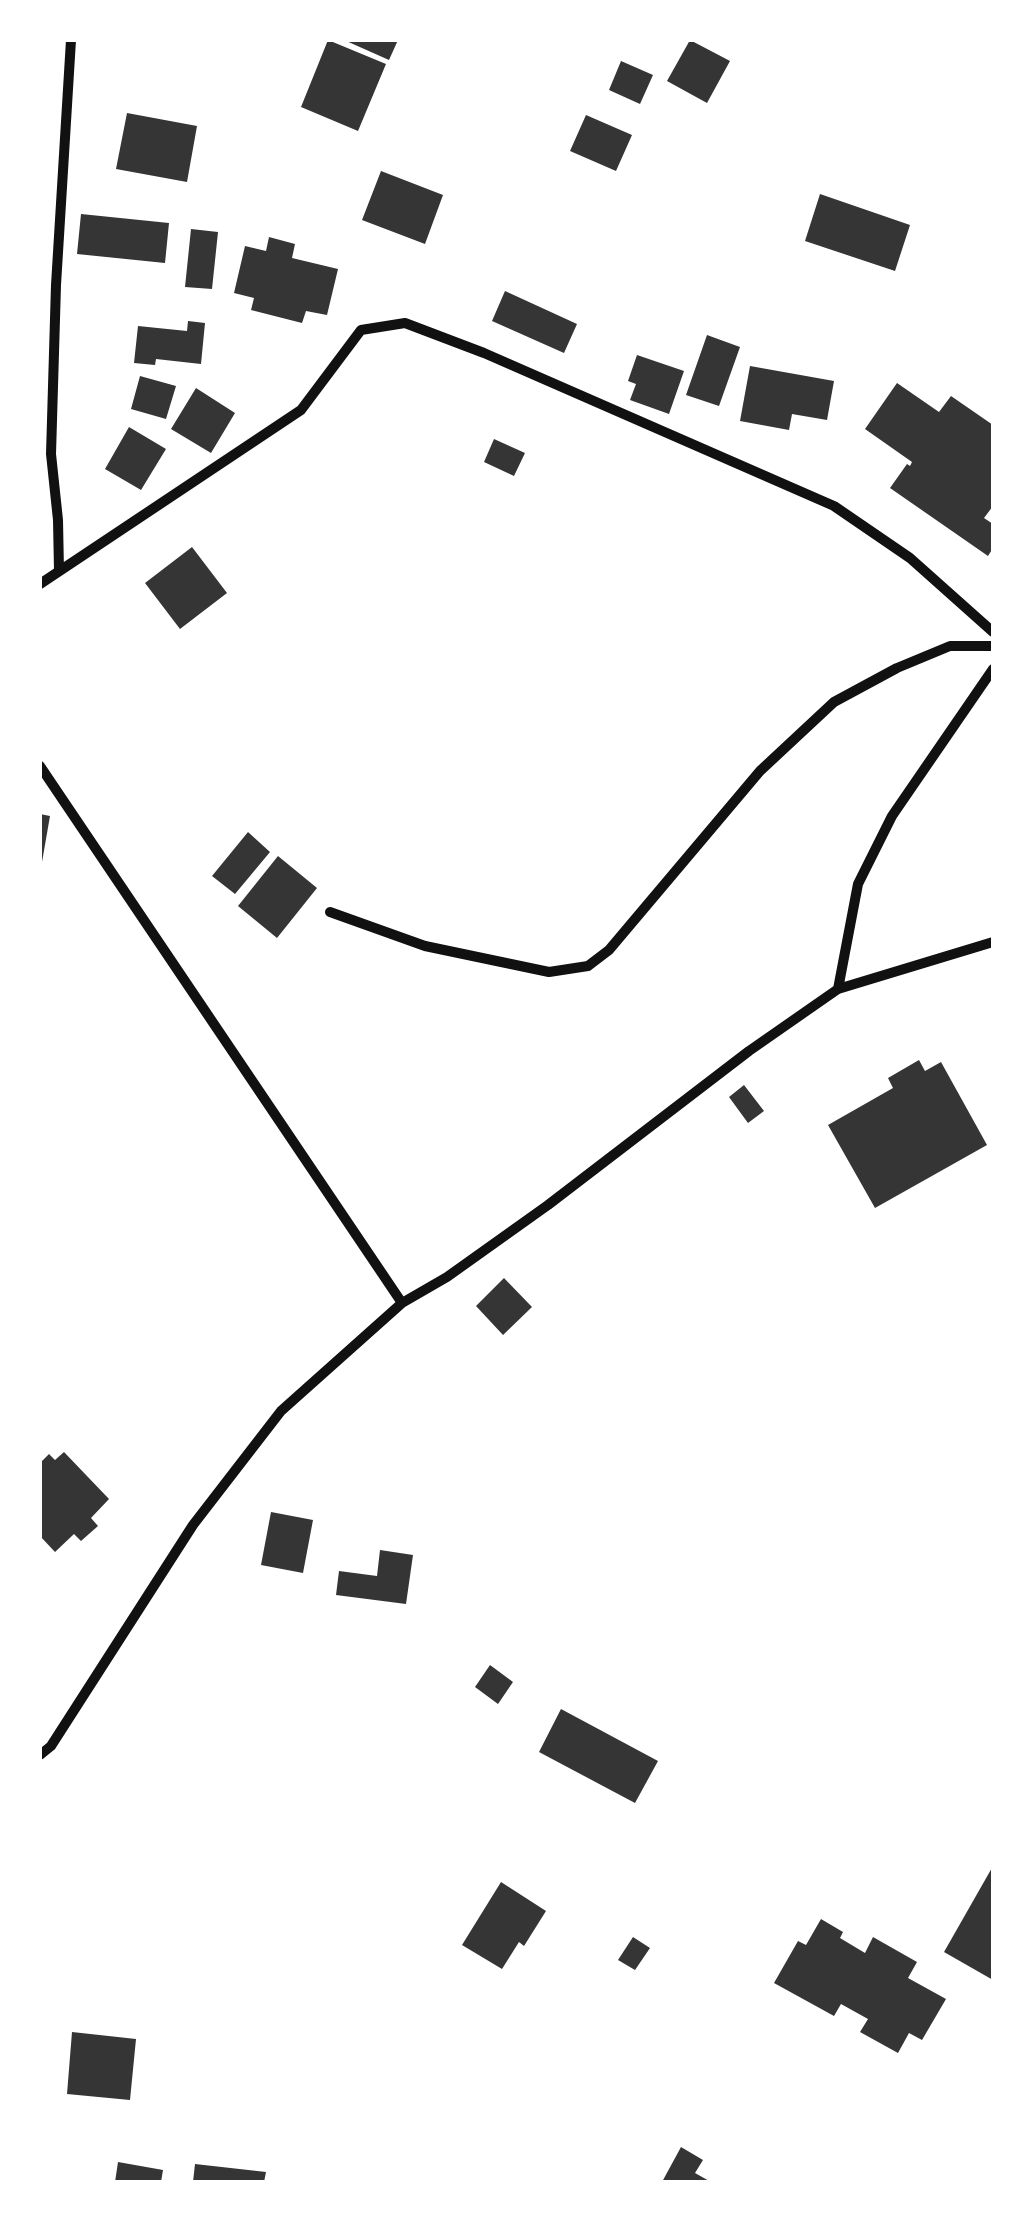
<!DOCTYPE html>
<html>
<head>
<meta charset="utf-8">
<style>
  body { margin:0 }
  #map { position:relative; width:1033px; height:2222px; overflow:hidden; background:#fff; font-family:Montserrat,sans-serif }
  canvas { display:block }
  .frame { position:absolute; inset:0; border:42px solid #fff; pointer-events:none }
</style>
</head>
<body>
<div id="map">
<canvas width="1033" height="2222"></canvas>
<div class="frame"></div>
</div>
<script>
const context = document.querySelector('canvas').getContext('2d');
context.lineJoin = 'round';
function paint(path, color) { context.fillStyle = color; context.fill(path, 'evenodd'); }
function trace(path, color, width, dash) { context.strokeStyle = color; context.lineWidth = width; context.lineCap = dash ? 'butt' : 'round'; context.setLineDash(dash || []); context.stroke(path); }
paint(new Path2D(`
  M328 40 386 64 358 131 301 107Z
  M344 40H398L389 60Z
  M690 40 730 61 707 103 667 81Z
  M621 61 653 75 640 104 609 90Z
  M127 113 197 126 187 182 116 169Z
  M586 115 632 135 616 171 570 151Z
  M381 171 443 195 425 244 362 220Z
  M820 194 910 225 895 271 805 241Z
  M81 214 169 223 165 263 77 254Z
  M191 229 218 232 212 289 185 287Z
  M269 237 295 244 292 258 338 269 327 315 306 311 302 323 251 310 254 298 234 293 245 246 266 251Z
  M505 291 577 324 564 353 492 321Z
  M188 321 205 323 201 364 156 359 155 365 134 363 138 326 187 331Z
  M707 335 740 347 719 406 686 395Z
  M637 355 684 371 669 414 630 400 636 384 628 381Z
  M750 366 834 381 827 420 792 414 789 430 740 421Z
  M140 376 176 386 166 419 131 409Z
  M897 383 939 412 951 396 993 425V506L984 518 993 524V548L988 556 890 488 907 464 910 466 912 462 865 429Z
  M196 388 235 413 211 453 171 429Z
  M129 427 166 449 141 490 105 469Z
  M494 439 525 453 514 476 484 462Z
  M192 547 227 593 180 629 145 583Z
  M40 814 50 816 42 862 40 861Z
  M248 832 270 852 235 894 212 876Z
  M278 856 317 888 277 938 238 906Z
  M919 1060 925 1071 941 1062 987 1145 875 1208 828 1125 893 1088 888 1078Z
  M744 1085 764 1111 748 1123 729 1097Z
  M504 1278 532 1307 503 1335 476 1306Z
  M64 1452 109 1499 91 1518 98 1526 81 1541 74 1534 55 1552 40 1536V1463L49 1454 55 1460Z
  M271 1512 313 1520 303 1573 261 1565Z
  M380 1550 413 1555 406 1604 336 1595 339 1571 377 1576Z
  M490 1665 513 1682 498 1704 475 1687Z
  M561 1709 658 1761 635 1803 539 1752Z
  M993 1866V1980L944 1952Z
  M501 1882 546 1911 524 1946 519 1942 502 1969 462 1945Z
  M821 1919 843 1932 840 1938 865 1953 873 1937 917 1962 908 1978 946 1999 922 2040 909 2033 898 2053 860 2032 868 2019 841 2004 834 2016 774 1983 798 1941 806 1945Z
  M633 1937 650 1948 635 1970 618 1960Z
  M72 2032 136 2039 130 2100 67 2094Z
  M681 2147 703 2160 695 2173 711 2182H662Z
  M118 2162 163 2170 161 2182H115Z
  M195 2164 266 2172 264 2182H193Z`), '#353535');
trace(new Path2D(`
  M59 571 58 520 51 454 56 285 71 40
  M40 584 301 410 361 330 405 323 484 353 834 506 910 558 993 632
  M40 766 402 1303
  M330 912 425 946 549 972 588 966 609 950 760 771 834 702 897 668 950 646H993
  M838 989 858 884 892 816 993 669
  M40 1755 51 1746 193 1525 281 1411 402 1303 447 1277 548 1205 749 1051 838 989 993 942`), '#111', 10);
</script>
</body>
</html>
